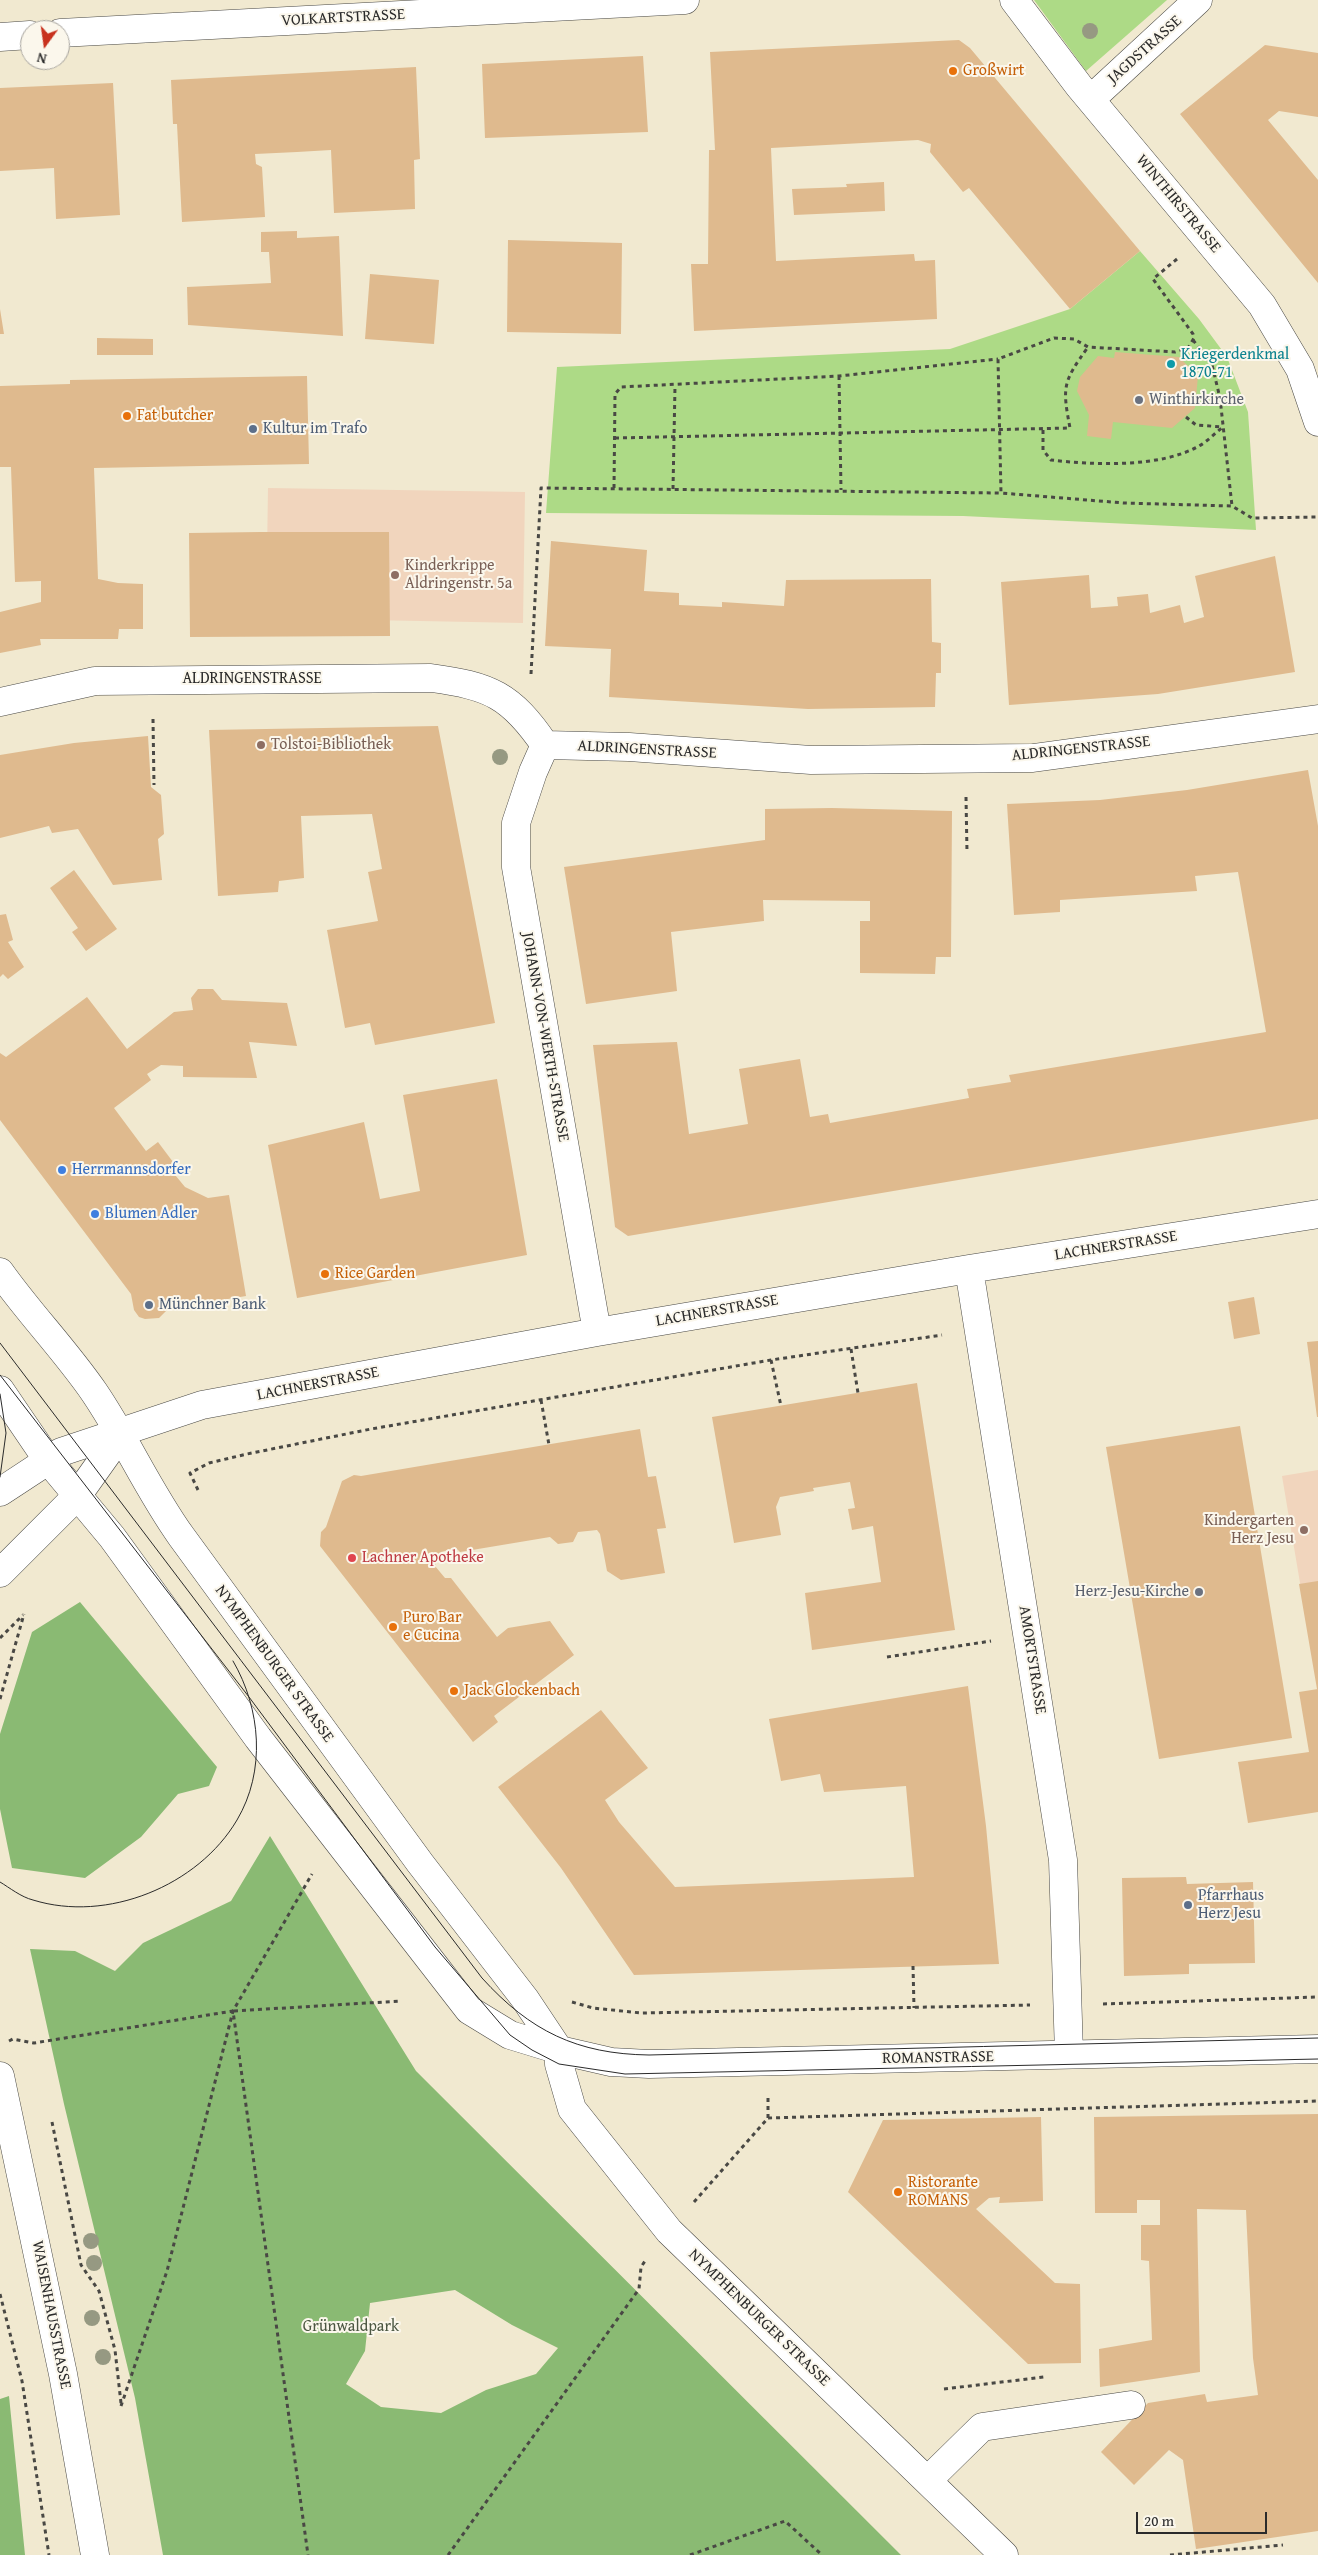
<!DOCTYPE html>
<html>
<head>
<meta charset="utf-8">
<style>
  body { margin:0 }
  #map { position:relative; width:1318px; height:2555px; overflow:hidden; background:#f1e9d0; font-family:"Gentium Book Plus",serif }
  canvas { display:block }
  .north { position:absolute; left:20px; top:20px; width:50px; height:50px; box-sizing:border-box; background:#fbf7ec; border:1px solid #a8a59f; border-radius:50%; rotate:194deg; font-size:14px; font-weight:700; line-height:20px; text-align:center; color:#2b2b2b }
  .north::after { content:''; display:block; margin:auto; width:18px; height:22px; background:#c8321e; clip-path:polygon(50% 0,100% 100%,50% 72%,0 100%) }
  .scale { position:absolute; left:1136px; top:2512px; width:131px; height:22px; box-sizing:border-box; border:2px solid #2b2b2b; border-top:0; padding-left:6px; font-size:15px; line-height:18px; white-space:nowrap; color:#2b2b2b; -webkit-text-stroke:4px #fbf7ec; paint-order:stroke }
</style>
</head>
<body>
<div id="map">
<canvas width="1318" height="2555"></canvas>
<div class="north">N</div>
<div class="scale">20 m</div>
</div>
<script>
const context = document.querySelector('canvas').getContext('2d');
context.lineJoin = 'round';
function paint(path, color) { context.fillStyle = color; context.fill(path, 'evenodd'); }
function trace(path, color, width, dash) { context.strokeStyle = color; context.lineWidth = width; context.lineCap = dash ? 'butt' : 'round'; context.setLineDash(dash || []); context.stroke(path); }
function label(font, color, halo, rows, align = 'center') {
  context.font = font + ' "Gentium Book Plus",serif'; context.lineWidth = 4; context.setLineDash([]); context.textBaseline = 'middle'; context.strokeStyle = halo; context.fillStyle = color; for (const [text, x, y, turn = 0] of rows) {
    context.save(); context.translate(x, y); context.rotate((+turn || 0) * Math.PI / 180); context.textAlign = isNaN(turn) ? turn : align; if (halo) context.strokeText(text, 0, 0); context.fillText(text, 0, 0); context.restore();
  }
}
paint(new Path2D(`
  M268 488 525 492 523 623 266 618Z
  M1318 1470V1660H1313L1282 1476Z`), '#f1d5bd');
paint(new Path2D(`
  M1034 0H1167L1086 71Z
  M1140 251 1199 319 1227 357 1248 412 1256 530 963 516 546 513 557 367 950 349 1070 309Z`), '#adda86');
paint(new Path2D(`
  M80 1602 217 1767 209 1786 178 1794 141 1837 85 1878 12 1868 0 1809V1734L32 1632Z
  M270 1836 416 2071 901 2555H163L135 2398 64 2104 30 1949 75 1951 115 1971 143 1943 231 1901ZM455 2290 512 2325 558 2348 536 2374 486 2390 441 2413 381 2407 346 2384 365 2351 370 2303Z
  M9 2396 25 2555H0V2399Z`), '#8aba73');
paint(new Path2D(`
  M959 40 970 48 1140 251 1070 309 969 188 963 192 930 152 931 144 918 140 771 148 776 261 914 254 915 261 935 260 937 319 694 331 691 264H708L709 150H715L710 52Z
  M1265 45 1318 53V117L1279 111 1268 120 1318 180V283L1180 114Z
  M643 56 648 132 485 138 482 64Z
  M416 67 420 159 414 160 415 209 334 213 331 150 297 152 255 154 256 164 262 167 265 217 182 222 177 124H173L171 80Z
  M113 83 120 215 56 219 54 168 0 171V88Z
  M884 182 885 211 794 215 792 189 847 187 846 184Z
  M297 231V238L339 236 343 336 188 325 187 287 271 283 269 252H261V232Z
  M508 240 622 243 621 334 507 332Z
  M370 274 439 280 434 344 365 339Z
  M0 309 4 334H0Z
  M97 338 153 339V355H97Z
  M1115 352 1179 357 1198 376 1195 408 1172 428 1113 422 1111 439 1087 436 1089 415 1077 391 1080 377 1098 356 1114 358Z
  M307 376 309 464 94 468 98 579 118 583 143 584V629H119L118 639H40L41 645 0 653V612L41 602V581L15 582 11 467H0V386L70 384V380Z
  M260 532H389L390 636 190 637 189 533Z
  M551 541 647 550 644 591 679 593V605L722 607V602L784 606 786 580 931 579 932 642 941 643V673H936L935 707 808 709 609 697 611 649 545 646Z
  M1275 556 1295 672 1158 694 1009 705 1001 582 1089 575 1091 608 1118 606 1117 597 1148 594 1150 613 1180 605 1184 623 1204 617 1195 576Z
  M438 726 495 1023 375 1045 370 1023 345 1028 327 930 378 921 368 872 382 869 372 814 301 816 304 878 279 881 278 892 218 896 209 730Z
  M148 736 151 787 161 795 164 834 158 839 162 880 113 885 78 829 52 833 49 826 0 838V755L74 743Z
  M1308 770 1318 826V1119L628 1236 615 1227 593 1045 677 1042 689 1134 748 1124 739 1069 800 1059 810 1117 828 1114 830 1123 969 1098 967 1089 1011 1082 1009 1075 1266 1032 1238 872 1195 876 1197 891 1060 900V912L1014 915 1007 804 1100 800 1187 790Z
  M832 808 952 811 951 957H936L935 974 860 973V921H870V901L763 900 764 921 671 932 677 991 586 1004 564 867 765 840V809Z
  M74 870 117 929 86 951 72 932 78 928 50 888Z
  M6 914 13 940 8 942 24 967 8 979 3 974 0 977V915Z
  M198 989H213L222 1000 287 1003 297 1046 249 1042 257 1078 183 1077V1066L161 1065 147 1074 151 1080 114 1108 146 1151 158 1142 176 1166 171 1170 185 1187 208 1198 229 1195 246 1296 168 1309 159 1318 145 1319 139 1317 134 1310 131 1294 0 1120V1053L6 1057 87 997 127 1049 174 1012 193 1010 191 998Z
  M497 1079 527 1255 297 1298 268 1145 364 1122 380 1199 420 1191 403 1095Z
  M1254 1297 1260 1334 1234 1339 1228 1302Z
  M1318 1341V1417H1317L1307 1342Z
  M917 1383 955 1630 812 1650 805 1593 881 1582 873 1526 852 1530 848 1509 855 1508 850 1482 813 1488 814 1491 780 1497 776 1507 781 1535 734 1543 712 1417Z
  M1240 1426 1292 1738 1159 1759 1106 1447Z
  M640 1429 648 1477 656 1476 666 1528 657 1529 665 1573 621 1580 607 1571 600 1534 597 1530 578 1532 573 1542 558 1544 550 1537 460 1552 456 1548 441 1552 435 1566 445 1578H451L497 1637 508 1628 550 1621 574 1655 494 1716 498 1722 473 1742 320 1546 321 1532 326 1527 342 1481 354 1475 361 1476Z
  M1318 1581V1689H1317L1299 1584Z
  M968 1686 986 1826 999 1964 634 1975 561 1868 498 1787 601 1710 648 1768 605 1800 619 1822 675 1887 914 1877 906 1786 824 1792 820 1774 781 1781 769 1719Z
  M1318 1689V1812L1248 1823 1238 1762 1309 1752 1299 1692Z
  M1186 1877 1187 1884 1253 1882 1255 1963 1189 1964V1974L1124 1976 1122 1878Z
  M1318 2114V2531L1196 2549 1183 2460 1169 2450 1134 2485 1101 2452 1148 2403 1205 2394 1207 2402 1258 2395 1253 2358 1246 2210 1197 2209 1200 2372 1100 2387 1099 2349 1152 2340 1149 2261 1141 2260V2225H1160V2200H1137V2213H1095L1094 2117Z
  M1041 2117 1043 2201 999 2203 1000 2197 989 2198 976 2209 1055 2283 1080 2284 1081 2363 1028 2364 848 2192 883 2120Z`), '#dfba8e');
const minor = new Path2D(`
  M1014 0 1079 86 1262 305 1300 369 1318 422
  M60 33 685 0
  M0 37 30 35
  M1091 99 1198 0
  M0 702 95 681 431 678C490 686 511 695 545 745
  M545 745 629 747 811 760 1033 758 1318 719
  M545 745 533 772 516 823V867L597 1332
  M969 1269 1063 1860 1069 2054
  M0 1492 61 1452 202 1405 597 1332 969 1269 1318 1214
  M0 1573 77 1496 121 1434
  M559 2050V2064L572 2109 669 2231 1004 2555
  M0 2076 63 2374 95 2555
  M928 2480 982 2427 1131 2405`);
const major = new Path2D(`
  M0 1272C29 1313 65 1350 94 1392 126 1439 148 1490 181 1536L420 1863 525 1999 559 2050
  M0 1390 47 1459 112 1537 258 1738 469 2010 510 2035 559 2050 611 2062 649 2064 1318 2049`);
trace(minor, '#494844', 29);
trace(major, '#494844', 29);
trace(new Path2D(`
  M1177 259 1153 279 1193 334 1194 338 1188 348 1175 352 1088 347 1074 339 1054 338 998 359 1001 493 1124 503 1232 506 1252 518 1318 517
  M1193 340 1212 365 1220 398 1232 506
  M839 376 841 490
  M1186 417 1196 425 1223 427
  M1043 430V450L1051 460C1094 465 1160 468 1199 446 1208 441 1215 433 1223 427
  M615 438 1070 428C1062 386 1063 382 1088 347
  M614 488 615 394 621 387 839 376 998 359
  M673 489 675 386
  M531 674 541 488 1001 493
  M153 719 154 785
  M966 797 967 852
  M851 1349 858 1393
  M771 1360 781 1406
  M541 1400 549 1445
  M198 1490 190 1473 209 1463 247 1454 371 1429 771 1360 942 1335
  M0 1638 23 1615
  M887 1657 991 1641
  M0 1699 24 1614
  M913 1966 914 2008
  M572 2002 593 2008 641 2013 1030 2005
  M1103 2004 1318 1997
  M234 2011 401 2001
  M9 2041 13 2039 34 2043 233 2011 308 2555
  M768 2098V2118
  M52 2122 81 2265 99 2291 115 2350 121 2403
  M694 2202 768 2118 1318 2101
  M0 2294 22 2381 49 2555
  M944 2389 1044 2377
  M121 2406 167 2271 233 2011 312 1874
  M448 2555 639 2289 641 2267 645 2261
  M690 2555 785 2521 822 2555
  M1170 2555 1283 2545`), '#494844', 3, [4, 4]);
trace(minor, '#fff', 28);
trace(major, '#fff', 28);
trace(new Path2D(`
  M0 1343 482 1978C530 2031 577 2054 649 2055L1318 2038
  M0 1375 249 1697 435 1947 510 2035 532 2050 559 2064 625 2074 1318 2059
  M0 1394 6 1433 0 1477
  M0 1882C10 1888 21 1897 33 1900 107 1923 198 1886 237 1820 266 1771 261 1709 233 1661`), '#2b2b2b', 1);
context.fillStyle = '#969982';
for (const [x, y] of [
  [1090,31],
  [500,757],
  [91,2241],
  [94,2263],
  [92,2318],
  [103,2357]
]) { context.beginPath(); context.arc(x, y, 8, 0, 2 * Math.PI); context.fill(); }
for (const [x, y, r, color] of [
  [953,71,5,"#e8710a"],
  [1171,364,5,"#0f9aa8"],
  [1139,400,5,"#6b7280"],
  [127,416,5,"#e8710a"],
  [253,429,5,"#5c6f8a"],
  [395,575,5,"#8d6e63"],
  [261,745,5,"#8d6e63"],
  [62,1170,5,"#3f7fe0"],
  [95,1214,5,"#3f7fe0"],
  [325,1274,5,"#e8710a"],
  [149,1305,5,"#5c6f8a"],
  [1304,1530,5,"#8d6e63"],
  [352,1558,5,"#e0444e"],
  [1199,1592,5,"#6b7280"],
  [393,1627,5,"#e8710a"],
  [454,1691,5,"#e8710a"],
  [1188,1905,5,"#5c6f8a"],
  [898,2192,5,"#e8710a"]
]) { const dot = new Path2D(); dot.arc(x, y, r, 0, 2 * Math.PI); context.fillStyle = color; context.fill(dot); trace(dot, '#fbf7ec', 2); }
label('16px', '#2b2b2b', '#fbf7ec', [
  ["VOLKARTSTRASSE",343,18,-3],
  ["JAGDSTRASSE",1145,50,-42],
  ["WINTHIRSTRASSE",1178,204,50],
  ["ALDRINGENSTRASSE",252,679],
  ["ALDRINGENSTRASSE",1081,749,-6],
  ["ALDRINGENSTRASSE",647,750,3],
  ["JOHANN-VON-WERTH-STRASSE",545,1037,80],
  ["LACHNERSTRASSE",1116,1246,-9],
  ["LACHNERSTRASSE",717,1311,-10],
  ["LACHNERSTRASSE",318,1384,-11],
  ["AMORTSTRASSE",1032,1660,81],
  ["NYMPHENBURGER STRASSE",274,1664,54],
  ["ROMANSTRASSE",938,2058,-1],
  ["WAISENHAUSSTRASSE",51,2315,79],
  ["NYMPHENBURGER STRASSE",759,2318,44]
]);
label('16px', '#c56008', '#fbf7ec', [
  ["Großwirt",963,71],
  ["Fat butcher",137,416],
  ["Rice Garden",335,1274],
  ["Puro Bar",403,1618],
  ["e Cucina",403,1636],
  ["Jack Glockenbach",464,1691],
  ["Ristorante",908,2183],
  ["ROMANS",908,2201]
], 'left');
label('16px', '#0d838f', '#fbf7ec', [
  ["Kriegerdenkmal",1181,355],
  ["1870-71",1181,373]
], 'left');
label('16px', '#5b616d', '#fbf7ec', [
  ["Winthirkirche",1149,400],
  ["Herz-Jesu-Kirche",1189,1592,"right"]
], 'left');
label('16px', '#4e5e75', '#fbf7ec', [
  ["Kultur im Trafo",263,429],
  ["Münchner Bank",159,1305],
  ["Pfarrhaus",1198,1896],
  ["Herz Jesu",1198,1914]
], 'left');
label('16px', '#785e54', '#fbf7ec', [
  ["Kinderkrippe",405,566],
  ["Aldringenstr. 5a",405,584],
  ["Tolstoi-Bibliothek",271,745],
  ["Kindergarten",1294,1521,"right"],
  ["Herz Jesu",1294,1539,"right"]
], 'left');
label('16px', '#366cbe', '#fbf7ec', [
  ["Herrmannsdorfer",72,1170],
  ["Blumen Adler",105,1214]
], 'left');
label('16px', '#be3a42', '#fbf7ec', [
  ["Lachner Apotheke",362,1558]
], 'left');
label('16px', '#4c5742', '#fbf7ec', [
  ["Grünwaldpark",351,2327]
]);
</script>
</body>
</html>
